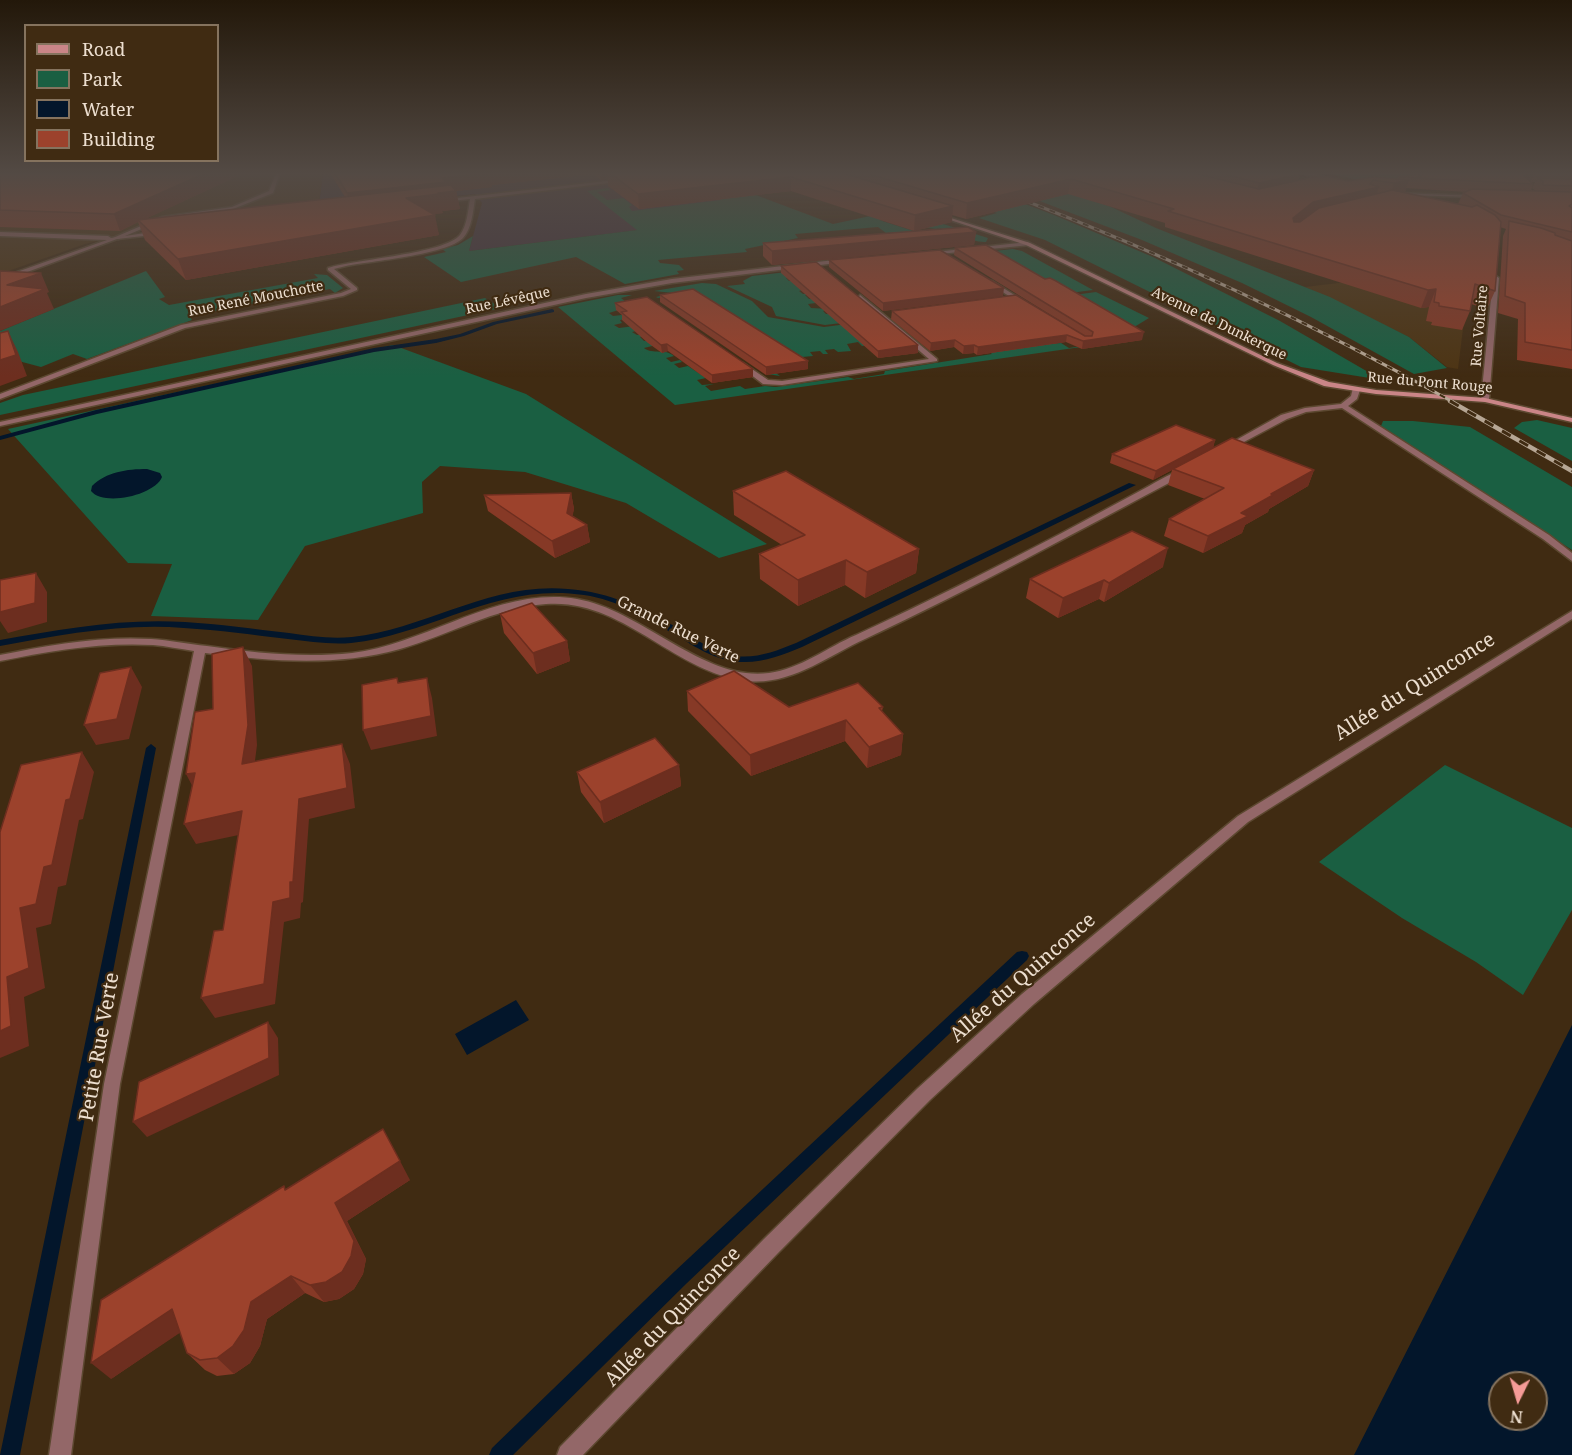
<!DOCTYPE html>
<html>
<head>
<meta charset="utf-8">
<style>
  body { margin:0 }
  #map { position:relative; width:1572px; height:1455px; overflow:hidden; background:#402b12; font-family:"Noto Serif",serif }
  canvas { display:block }
  .legend { position:absolute; left:24px; top:24px; width:195px; height:138px; box-sizing:border-box; background:#402b12; border:2px solid #85735e; margin:0; padding:8px 10px; list-style:none; font-size:18px; color:#eddfd0 }
  .legend li { display:flex; align-items:center; gap:12px; height:30px }
  .legend b { width:30px; border:2px solid #85735e }
  .north { position:absolute; left:1488px; top:1371px; width:60px; height:60px; box-sizing:border-box; background:#402b12; border:2px solid #85735e; border-radius:50%; rotate:185deg; font-size:16px; font-weight:700; line-height:24px; text-align:center; color:#eddfd0 }
  .north::after { content:''; display:block; margin:auto; width:21px; height:27px; background:#f59b97; clip-path:polygon(50% 0,100% 100%,50% 72%,0 100%) }
</style>
</head>
<body>
<div id="map">
<canvas width="1572" height="1455"></canvas>
<ul class="legend">
<li><b style="height:8px;background:#ca8587"></b>Road</li>
<li><b style="height:16px;background:#1a5f42"></b>Park</li>
<li><b style="height:16px;background:#03162b"></b>Water</li>
<li><b style="height:16px;background:#9c422c"></b>Building</li>
</ul>
<div class="north">N</div>
</div>
<script>
const context = document.querySelector('canvas').getContext('2d');
context.lineJoin = 'round';
function paint(path, color) { context.fillStyle = color; context.fill(path, 'evenodd'); }
function trace(path, color, width, dash) { context.strokeStyle = color; context.lineWidth = width; context.lineCap = dash ? 'butt' : 'round'; context.setLineDash(dash || []); context.stroke(path); }
function label(font, color, halo, rows, align = 'center') {
  context.font = font + ' "Noto Serif",serif'; context.lineWidth = 4.5; context.setLineDash([]); context.textBaseline = 'middle'; context.strokeStyle = halo; context.fillStyle = color; for (const [text, x, y, turn = 0] of rows) {
    context.save(); context.translate(x, y); context.rotate((+turn || 0) * Math.PI / 180); context.textAlign = isNaN(turn) ? turn : align; if (halo) context.strokeText(text, 0, 0); context.fillText(text, 0, 0); context.restore();
  }
}
paint(new Path2D(`
  M323 173H714L708 177 765 199 622 216 638 230 469 251 482 203 475 194 318 211Z`), '#403341');
paint(new Path2D(`
  M15 173H323L318 211 148 230 85 244 0 274V178Z
  M1364 280 1466 305 1458 369 1447 367 1409 337 1305 287Z`), '#4d3413');
paint(new Path2D(`
  M861 173H943L1054 215 1153 257 1280 321 1382 380 1301 367 1045 240 979 218 997 213Z
  M966 173H1005L1109 206 1156 228 1330 297 1409 337 1447 368 1414 374 1311 317 1242 283 1142 240Z
  M1327 173H1480L1531 185 1358 180Z
  M708 177 833 224 898 210 988 238 986 242C968 243 950 226 936 229L879 220 920 233C908 236 899 232 886 233L878 227 795 234 798 238 745 249 747 252 658 260 660 263 679 265 684 270 677 271 679 274 625 284 576 257 461 282 424 257 446 252 442 249 458 245 473 236 469 251 637 230 587 191 608 188 610 190 597 192 607 200 623 198 632 205 629 207 632 211 721 200Z
  M1013 249 1022 251 1093 290 1030 298 965 254Z
  M805 270 786 278 789 281 797 280 806 289 799 291 803 294H812L805 295 809 299 816 298V303L808 304 811 308 830 309 823 311 826 314 835 313 866 320 825 325 776 316 772 307 727 286 745 284 743 281 752 276Z
  M146 271 165 297 159 299 169 305 318 278 314 274 327 275 343 288 335 293 330 289 189 316 192 320 87 359 73 354 41 367 0 356V331Z
  M702 283 716 284 752 301 768 317 824 327 879 320 870 345 862 346 858 342 847 344 851 351 838 352 834 349 825 350 828 354H823L820 351 810 352 813 356 759 361 780 376 768 374 693 292 658 298 656 297 673 293 654 291Z
  M1096 292 1149 318 1126 332 1137 339 675 405 558 307 618 295H632L621 298 631 306 609 313 613 316 622 315 627 319 620 320 622 323 614 325 619 328 635 326 640 330 632 332 637 335 645 334 647 335 640 337 644 341 653 339 652 346 644 348C653 355 665 348 674 356L666 358 671 362 680 360 682 362 674 364 679 368 688 366 706 378 697 380 702 385 714 384 705 386 711 391 740 386 745 389 765 386 776 387 848 377 854 379 884 374 885 371 992 354 986 349 1061 343 1069 348 1117 341 1059 297Z
  M485 298 501 308 0 415V403L23 395Z
  M393 345 526 394 767 544 719 558 626 503 525 472 440 466 422 482 423 513 305 546 258 620 151 616 172 564 128 563 8 429Z
  M1537 420 1572 428V461L1514 428 1522 422Z
  M1383 421H1413L1470 427 1572 487V550L1381 426Z
  M1445 765 1572 828V910L1523 995 1476 962 1402 918 1319 862Z`), '#1a5f42');
paint(new Path2D(`
  M147 469 160 473 162 477C155 495 104 507 91 491L92 486C106 472 127 469 147 469Z
  M516 1000 529 1020 467 1055 455 1034Z
  M1572 1025V1455H1354ZM1500 1383H1536V1419H1500Z`), '#03162b');
paint(new Path2D(`
  M552 309 554 310V312L497 324 464 336 436 343 374 352 97 414 0 440V436L96 410 374 348 436 339 460 334 493 322Z
  M1129 483 1136 485 802 647C783 655 763 663 741 662 716 661 696 647 675 635 647 618 618 600 584 595 497 582 433 634 351 643 330 645 309 641 288 639 254 635 219 630 184 628 122 623 61 635 0 646V640C61 629 123 618 185 622 219 624 254 629 289 633 310 636 330 639 352 637 427 629 489 582 568 589 610 592 645 609 681 630 696 639 713 652 730 655 753 660 774 652 796 643Z
  M151 744 156 748 20 1455H0L146 748Z
  M1022 951 1027 952 1029 956 1027 960 687 1283 513 1455H489L492 1448 675 1271 1017 952Z`), '#03162b');
const lane = new Path2D(`
  M276 173H280L273 193 233 209 165 219 118 239 113 238 162 217 232 207 269 191Z`);
const street = new Path2D(`
  M1300 173H1309L1337 180 1335 181Z
  M624 179 626 181 475 199C473 211 472 228 463 238 446 255 371 261 346 266L334 269 357 288V290L343 296 185 328 0 399V394L181 325 341 293 351 289 328 270V268C356 259 444 254 460 235 467 226 468 211 470 199L442 202 440 200Z
  M1399 193 1478 196 1480 197 1397 195Z
  M159 231 161 234 117 239 0 282V278L107 240 0 236V232L108 236 111 238Z
  M1028 242 1030 245 929 255 926 253Z
  M843 259 845 262 672 283 586 298 0 426V422L586 294 672 279Z
  M1496 276 1499 278 1489 400 1485 402 1481 400 1493 278Z
  M988 281H992L1027 303 1022 304 988 283Z
  M860 295 937 359V361L782 385 763 384 737 364 743 363 768 380 782 381 929 359 858 298Z
  M1353 388 1360 390 1357 399 1348 406 1549 535 1572 553V561L1543 539 1342 408 1306 412 1287 419 1227 451 1220 449 1281 415 1305 408 1341 404 1351 396Z
  M1183 469 1187 472 1186 474C1080 530 974 588 865 639 828 656 790 686 747 681 674 673 623 598 546 604 494 608 449 635 400 649 336 667 270 661 205 653L120 1084 71 1455H49L104 1084 194 651C180 649 166 646 153 645 101 642 50 651 0 661V655C49 645 100 636 151 639 169 640 188 644 207 646 255 653 304 658 352 653 428 644 498 586 577 599 642 610 704 682 769 673 800 669 828 647 856 635 925 603 993 569 1060 534 1086 520 1112 506 1138 492 1153 484 1167 475 1183 469Z
  M1572 611V619L1248 822 1034 1004 930 1100 778 1253 583 1455H557L560 1447 764 1239 918 1088 1022 994 1238 816Z`);
const secondary = new Path2D(`
  M935 213 1030 243 1277 363 1329 382 1376 390 1485 398 1572 418V422L1485 402 1376 394 1324 386 1273 365 1026 245 935 215Z`);
trace(lane, '#5c4830', 3);
trace(street, '#5c4830', 3);
trace(secondary, '#5c4830', 3);
paint(lane, '#936768');
paint(street, '#936768');
paint(secondary, '#ca8587');
const railFar1 = new Path2D(`
  M1016 197C1166 255 1312 323 1453 402`);
const rail = new Path2D(`
  M1450 401 1572 471`);
trace(railFar1, '#b6a694', 3);
trace(rail, '#b6a694', 4.5);
trace(railFar1, '#402b12', 2, [6]);
trace(rail, '#402b12', 3, [10]);
paint(new Path2D(`
  M0 173H244L145 219 345 197 330 173H1294L1300 174 1298 180 1348 181 1374 177 1398 179V177H1419L1423 173H1572V369L1517 360 1518 319 1498 313 1503 236 1506 229 1500 227 1495 291 1487 309 1471 304 1470 311 1462 330 1431 325 1432 322 1426 321 1429 307 1421 308 1165 227V223L1068 194 966 219 952 215V222L914 231 791 191 639 209 608 186V179L601 180 593 174 492 185V187L456 191 460 209 442 211 443 213 433 214 439 235 186 280 145 240 138 222 120 231 0 227ZM1531 182H1535L1532 188 1536 191H1531L1533 184ZM1406 188 1466 192 1463 193 1458 204 1405 192Z
  M976 232 974 245 772 265 763 256V243Z
  M955 248 1142 340 1082 349 1066 342 977 355 974 353 963 354 954 347 930 351 891 319 892 311 1083 335 954 255Z
  M829 260 1003 296 883 311 829 267Z
  M781 266 918 353 878 358 781 273Z
  M660 295 808 369 766 375 660 302Z
  M615 303 753 369V377L712 383 668 351 662 353 648 343 622 320V315L616 310Z
  M1215 440 1213 448 1314 470 1308 486 1269 509 1268 512 1245 525 1242 533 1203 553 1164 536 1169 519 1205 499 1168 485 1172 470 1153 480 1110 463 1112 454Z
  M733 491 919 549 916 573 865 598 845 585 798 606 760 579 759 554 782 545 734 515Z
  M571 493 574 509 572 516 587 525 590 542 555 558 488 511 484 495Z
  M1163 567 1104 602 1099 599 1058 618 1026 598 1030 579Z
  M500 614 567 641 570 661 537 674 504 633Z
  M687 691 789 707H883L882 711 903 734 901 755 867 768 845 741 751 776 688 711Z
  M679 765 681 786 604 823 581 792 577 772Z
  M410 1180 347 1221 366 1259 363 1274 354 1289 339 1299 324 1302 305 1293 267 1319 260 1346 250 1363 234 1374 217 1376 205 1370 187 1353 180 1332 111 1379 287 1189Z`), '#863926');
paint(new Path2D(`
  M205 173H244L139 222 138 220V222L120 231 114 214Z
  M486 173 593 174 492 185V187L456 191 460 209 442 211 443 213 410 217 351 208 347 193 442 178Z
  M600 173H607L608 179 601 180Z
  M1531 173H1535L1531 182 1524 176Z
  M1300 174 1296 189 1255 198 1259 183Z
  M791 177V191L639 209 638 194Z
  M1071 179 1068 194 966 219 967 203Z
  M1373 180 1369 189 1379 187 1374 202 1288 234 1293 218 1313 202Z
  M1409 180 1404 195 1389 198 1394 183Z
  M953 206 952 222 914 231 915 215Z
  M435 215 439 235 186 280 178 259Z
  M976 232 974 245 772 265V251Z
  M41 273 49 292 47 293 54 309 0 331V307L7 285Z
  M1004 288 1003 296 883 311V303Z
  M1436 289 1429 307 1421 308 1428 290Z
  M8 331 18 352 27 376 0 386V360Z
  M1144 332 1142 340 1082 349 1083 341Z
  M1067 335 1066 342 977 355 978 347Z
  M955 340 954 347 930 351 931 343Z
  M667 344 668 351 662 353 661 345Z
  M918 345V353L878 358V351Z
  M974 345V353L963 354 964 346Z
  M808 361V369L766 375V367Z
  M753 369V377L712 383V375Z
  M1215 440 1213 448 1153 480 1156 471Z
  M1314 470 1308 486 1269 509 1268 512 1245 525 1242 533 1203 553 1208 536 1271 494Z
  M571 493 574 509 570 530 567 513Z
  M587 525 590 542 555 558 552 541Z
  M1168 548 1163 567 1104 602 1109 583Z
  M919 549 916 573 865 598 867 572Z
  M846 560 845 585 798 606V580Z
  M36 573 47 592V622L8 633 0 621V612Z
  M1104 580 1099 599 1058 618 1063 598Z
  M567 641 570 661 537 674 533 653Z
  M243 647 252 666 257 745 252 784 242 764Z
  M131 667 142 687 129 739 96 745 84 725Z
  M427 678 432 698 437 736 371 750 363 730Z
  M846 720 845 741 751 776 750 755Z
  M903 734 901 755 867 768 869 747Z
  M342 744 350 764 355 808 309 819 303 902 301 903 300 918 284 922 275 1004 215 1018 201 998 273 902 299 799Z
  M82 752 94 772 83 819 79 820 66 885 58 887 51 924 36 928 45 988 24 997 29 1046 0 1058V1031L7 977 20 908 44 867Z
  M679 765 681 786 604 823 600 802Z
  M195 773 197 795 186 774Z
  M242 811 253 832 196 844 184 824Z
  M268 1022 278 1038 279 1075 147 1137 133 1122Z
  M400 1161 410 1180 347 1221 366 1259 363 1274 354 1289 339 1299 324 1302 310 1285 335 1203Z
  M291 1276 305 1293 267 1319 260 1346 250 1363 234 1374 217 1358 251 1302Z
  M172 1309 190 1326 111 1379 91 1363Z`), '#6d2e1f');
const building = new Path2D(`
  M0 173H205L114 214 0 210Z
  M335 173H486L442 178 446 182 347 193Z
  M610 173H842L953 206 915 215 791 177 638 194Z
  M866 173H1194L1259 189 1313 177H1329L1348 181 1374 177 1409 180 1394 183 1373 180 1370 184 1379 187 1313 202 1293 218 1294 222H1300L1319 208 1392 190 1472 207 1477 205 1495 215 1501 222 1495 291 1475 284 1470 311 1439 306V303L1434 302 1436 289 1428 290 1168 211 1174 209 1071 179 967 203Z
  M1220 173H1294L1300 174 1259 183Z
  M1423 173H1531L1524 176 1533 184 1398 177 1419 174V177Z
  M1537 178 1572 179V186L1543 185V181Z
  M451 185 456 191 438 193 439 194 406 198 435 215 178 259 138 220Z
  M1472 189 1572 192V204L1569 206 1572 208V232L1501 215 1463 193Z
  M1509 221 1541 228 1555 233V235L1572 241V350L1525 342V303L1505 296Z
  M968 227 976 232 772 251 763 243Z
  M986 245 1045 279 1050 278 1056 281 1144 332 1083 341 1067 335 978 347 974 345 964 346 955 340 931 343 892 311 1016 295 1085 336H1092L1093 332 955 248Z
  M940 250 1004 288 883 303 829 260Z
  M816 262 918 345 878 351 781 266Z
  M0 271 41 273 7 285 45 289 0 307Z
  M693 289 808 361 766 367 660 295Z
  M647 297 753 369 712 375 667 344 661 345 621 312 627 311 615 303Z
  M8 331 16 355 0 360V333Z
  M1176 425 1215 440 1156 471 1112 454Z
  M1232 438 1314 470 1271 494 1273 495 1241 513 1248 516 1208 536 1169 519 1224 488 1173 469Z
  M786 471 919 549 867 572 846 560 798 580 759 554 805 535 733 491Z
  M571 493 567 513 587 525 552 541 484 495Z
  M1132 531 1168 548 1109 583 1104 580 1063 598 1030 579Z
  M36 573 35 603 0 612V580Z
  M532 603 567 641 533 653 500 614Z
  M243 647 248 725 242 764 342 744 347 788 299 799 293 882H290V898L273 902 264 984 201 998 214 931 223 930 242 811 184 824 195 773 186 774 195 712 213 709 212 654Z
  M131 667 117 719 84 725 100 673Z
  M734 671 789 707 858 683 883 707 879 708 903 734 869 747 846 720 750 755 687 691Z
  M397 678 398 683 427 678 431 716 363 730 362 685Z
  M655 738 679 765 600 802 577 772Z
  M82 752 70 799 66 800 52 865 44 867 36 904 20 908 29 968 7 977 11 1026 0 1031V832L21 765Z
  M268 1022 269 1058 133 1122 139 1082Z
  M383 1129 400 1161 335 1203 354 1241 351 1256 342 1272 326 1282 310 1285 291 1276 251 1302 244 1330 233 1346 217 1358 200 1360 187 1353 172 1309 91 1363 101 1300 284 1186 285 1190Z`);
paint(building, '#9c422c');
trace(building, '#6d2e1f', 1.5);
const sky = context.createLinearGradient(0, 0, 0, 377);
sky.addColorStop(0, '#23180a');
sky.addColorStop(0.46, '#534a44');
sky.addColorStop(1, '#534a4400');
context.fillStyle = sky;
context.fillRect(0, 0, 1572, 377);
label('14px', '#eddfd0', '#402b12', [
  ["Rue René Mouchotte",256,299,-11],
  ["Rue Lévêque",508,301,-12],
  ["Avenue de Dunkerque",1219,324,26],
  ["Rue Voltaire",1480,326,-85],
  ["Rue du Pont Rouge",1430,383,5]
]);
label('16px', '#eddfd0', '#402b12', [
  ["Grande Rue Verte",678,630,26]
]);
label('20px', '#eddfd0', '#402b12', [
  ["Allée du Quinconce",1415,687,-32],
  ["Allée du Quinconce",1023,978,-41],
  ["Petite Rue Verte",100,1047,-80],
  ["Allée du Quinconce",673,1317,-46]
]);
</script>
</body>
</html>
